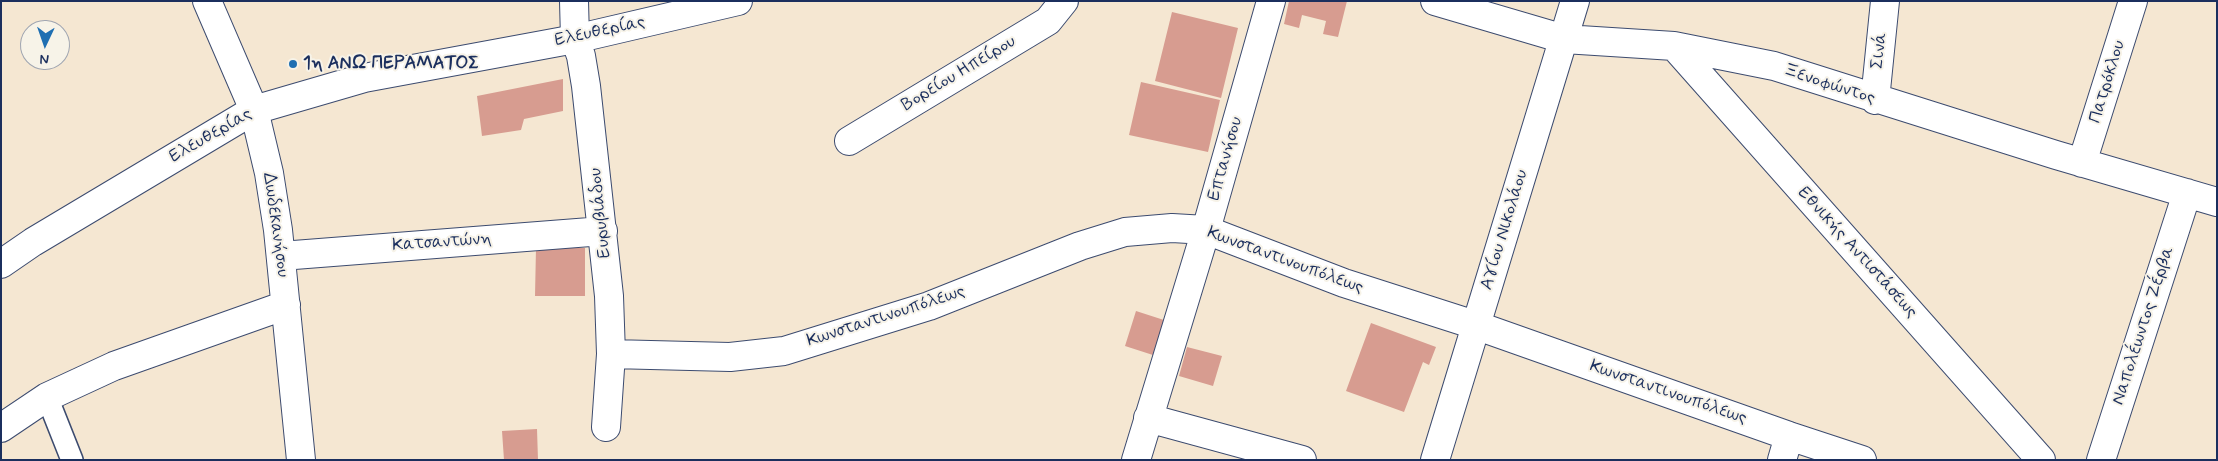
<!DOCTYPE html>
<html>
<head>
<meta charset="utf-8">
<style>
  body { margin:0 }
  #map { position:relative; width:2218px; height:461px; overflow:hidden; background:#f5e7d2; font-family:Mynerve,sans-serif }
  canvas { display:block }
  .frame { position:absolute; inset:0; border:2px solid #1b2f5e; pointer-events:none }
  .north { position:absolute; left:20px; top:20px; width:50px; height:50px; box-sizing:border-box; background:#f7f3e8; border:1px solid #9fa5b1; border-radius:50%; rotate:183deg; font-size:14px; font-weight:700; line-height:20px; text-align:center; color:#1b2f5e }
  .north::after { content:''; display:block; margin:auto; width:18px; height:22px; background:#1f6fb2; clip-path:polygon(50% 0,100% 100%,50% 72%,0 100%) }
</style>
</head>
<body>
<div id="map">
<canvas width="2218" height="461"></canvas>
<div class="frame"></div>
<div class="north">N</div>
</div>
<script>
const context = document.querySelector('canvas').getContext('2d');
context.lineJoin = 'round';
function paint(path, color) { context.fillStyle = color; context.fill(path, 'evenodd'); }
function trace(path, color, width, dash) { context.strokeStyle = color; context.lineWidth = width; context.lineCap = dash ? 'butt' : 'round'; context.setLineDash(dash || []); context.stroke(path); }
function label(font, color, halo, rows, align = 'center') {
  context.font = font + ' Mynerve,sans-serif'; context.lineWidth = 4; context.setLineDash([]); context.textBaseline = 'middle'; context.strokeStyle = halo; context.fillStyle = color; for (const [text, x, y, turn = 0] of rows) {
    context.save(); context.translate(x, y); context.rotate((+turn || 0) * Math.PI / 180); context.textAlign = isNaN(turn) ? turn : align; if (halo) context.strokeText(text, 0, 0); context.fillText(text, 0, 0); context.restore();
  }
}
paint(new Path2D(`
  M1289 1H1347L1338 37 1323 34 1326 21 1302 15 1299 28 1284 24Z
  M1172 12 1238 28 1221 98 1155 81Z
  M563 79V111L524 119 521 130 482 136 477 96Z
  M1141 82 1220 100 1208 152 1129 135Z
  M536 248H585V296H535Z
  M1136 311 1167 321 1156 356 1125 346Z
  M1371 323 1436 347 1429 365 1423 362 1404 412 1346 391Z
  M1187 347 1222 356 1213 386 1179 376Z
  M537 429 538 460H504L502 431Z`), '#d79c90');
const pedestrian = new Path2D(`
  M47 397 72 460`);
const minor = new Path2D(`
  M207 1 254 110 269 173 278 230 301 460
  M574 1 575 39 581 56 586 86 609 296 611 354 606 427
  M1435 1 1564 39 1674 46 1774 66 2056 155 2217 202
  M1674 46 2041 460
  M1875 100 1885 1
  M849 141 1048 21 1064 1
  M2082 163 2133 1
  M281 256 603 231
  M611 354 730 357 784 351 929 306 1080 246 1125 232 1172 228 1206 230 1344 283 1475 325 1789 436 1862 460
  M1148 418 1302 460
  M1 428 47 397 114 366 286 305
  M1136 460 1206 230 1271 1
  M1435 460 1575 1
  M1782 460 1789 436
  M2101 460 2187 193`);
const tertiary = new Path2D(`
  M1 264 33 242 254 110 364 78 575 39 738 1`);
trace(pedestrian, '#3c4b6f', 24);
trace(minor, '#3c4b6f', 30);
trace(tertiary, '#3c4b6f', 30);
trace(pedestrian, '#fff', 21);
trace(minor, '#fff', 28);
trace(tertiary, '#fff', 28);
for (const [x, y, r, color] of [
  [293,64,5,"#1f6fb2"]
]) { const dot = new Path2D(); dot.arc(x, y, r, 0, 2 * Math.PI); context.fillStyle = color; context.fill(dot); trace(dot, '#f7f3e8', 2); }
label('18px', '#1b2f5e', '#f7f3e8', [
  ["Ελευθερίας",600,32,-12],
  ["Σινά",1880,51,-84],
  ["Βορείου Ηπείρου",959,74,-31],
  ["Πατρόκλου",2108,82,-73],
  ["Ξενοφώντος",1829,85,18],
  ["Ελευθερίας",211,136,-30],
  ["Επτανήσου",1226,159,-74],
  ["Ευρυβιάδου",601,213,-96],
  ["Δωδεκανήσου",275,225,82],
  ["Αγίου Νικολάου",1505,230,-73],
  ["Κατσαντώνη",442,243,-4],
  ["Εθνικής Αντιστάσεως",1857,253,48],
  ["Κωνσταντινουπόλεως",1285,261,20],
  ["Κωνσταντινουπόλεως",886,317,-18],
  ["Ναπολέωντος Ζέρβα",2144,326,-72],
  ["Κωνσταντινουπόλεως",1668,393,19]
]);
label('bold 18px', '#1b2f5e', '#f7f3e8', [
  ["1η ΑΝΩ ΠΕΡΑΜΑΤΟΣ",303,64]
], 'left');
</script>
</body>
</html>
